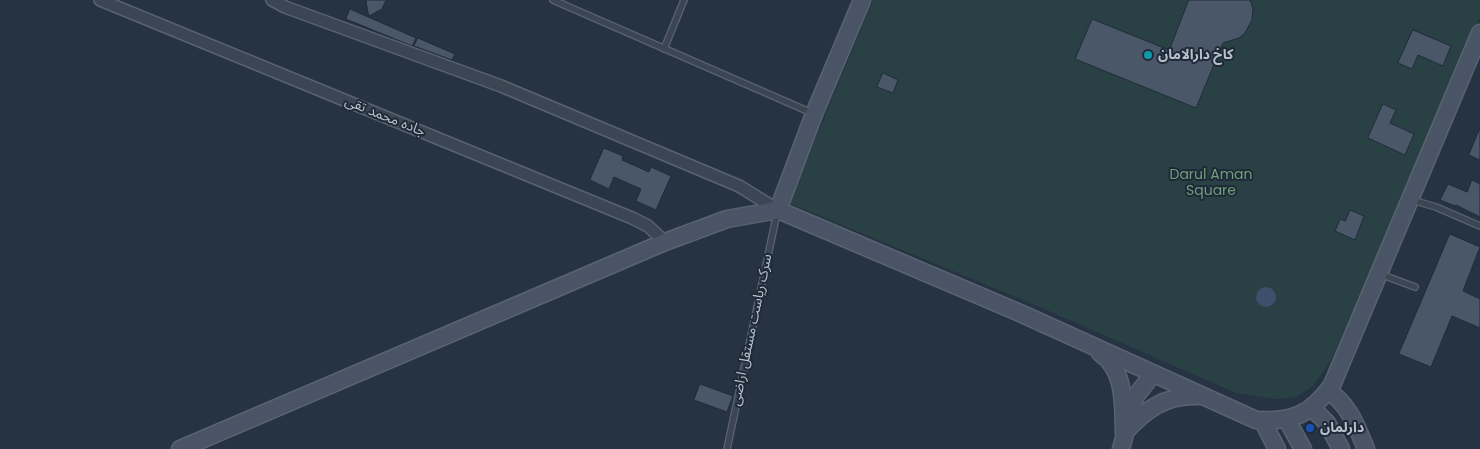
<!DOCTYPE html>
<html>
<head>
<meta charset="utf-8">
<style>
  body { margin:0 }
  canvas { display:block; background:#263343 }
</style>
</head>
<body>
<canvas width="1480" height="449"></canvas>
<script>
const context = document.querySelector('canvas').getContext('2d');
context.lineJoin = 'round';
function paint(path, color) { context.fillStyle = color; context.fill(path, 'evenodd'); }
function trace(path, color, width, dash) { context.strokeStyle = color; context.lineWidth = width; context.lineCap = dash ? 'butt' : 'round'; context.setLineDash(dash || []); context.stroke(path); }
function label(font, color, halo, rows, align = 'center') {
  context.font = font + ' Poppins,"Noto Sans Arabic",sans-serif'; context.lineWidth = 4; context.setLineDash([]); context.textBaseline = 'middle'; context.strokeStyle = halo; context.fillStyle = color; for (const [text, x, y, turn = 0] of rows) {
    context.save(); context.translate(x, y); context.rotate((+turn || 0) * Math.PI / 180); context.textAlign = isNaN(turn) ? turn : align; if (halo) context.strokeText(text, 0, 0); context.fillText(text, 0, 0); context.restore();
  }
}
paint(new Path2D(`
  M873 0H1480V18L1453 86 1330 362 1312 387 1296 397 1276 399 1236 393 1040 307 789 203Z`), '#294144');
paint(new Path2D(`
  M1256 297a10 10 0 1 1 20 0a10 10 0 1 1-20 0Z`), '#3c506c');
const building = new Path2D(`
  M366 0H386L382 9 369 16Z
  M1189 0H1250L1253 8 1252 20 1245 33 1239 38 1223 43 1196 108 1075 59 1092 19 1169 50Z
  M350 9 416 38 412 46 346 19Z
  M1413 30 1451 46 1443 66 1418 55 1412 69 1398 63Z
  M418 38 455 54 452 60 414 46Z
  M883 73 898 80 893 93 877 87Z
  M1383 104 1396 110 1390 123 1414 134 1405 155 1368 138Z
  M1480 128V160L1469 155Z
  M604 148 623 156 622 160 649 172 651 167 671 176 656 210 636 201 641 189 614 177 609 189 590 180Z
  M1472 180 1480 184V217L1456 205 1455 206 1440 200 1448 184 1467 192Z
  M1350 210 1364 216 1355 240 1335 231 1340 219 1345 221Z
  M1450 234 1480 247 1463 291 1480 299V328L1452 316 1431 367 1399 354Z
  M700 384 733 396 727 412 694 400Z`);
paint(building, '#4a5769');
trace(building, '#212c3a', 1);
const lane = new Path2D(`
  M553 0 812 113
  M664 49 684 0
  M1412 200 1436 207 1480 226
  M1380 274 1415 287
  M727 449 777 213`);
const street = new Path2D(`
  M100 0 632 218 648 226 665 242
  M272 0 285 7 501 86 739 186 778 210`);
const secondary = new Path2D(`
  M778 210 814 114 862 0
  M1100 353C1126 370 1123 406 1124 433
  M1328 391C1349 404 1357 427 1366 449
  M1312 408 1327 423 1341 449
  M1262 420 1277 449
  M1287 420 1303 449
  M1124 433C1145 410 1165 395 1197 396
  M180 449 665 242 727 219 778 210 1020 313 1256 420C1293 422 1310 415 1332 385L1480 33
  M1121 449 1135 397 1153 374`);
trace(lane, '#596370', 8);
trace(street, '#596370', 14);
trace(secondary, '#596370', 19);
trace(lane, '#3b4553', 5.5);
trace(street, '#3b4553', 11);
trace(secondary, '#495466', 16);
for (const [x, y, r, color] of [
  [1148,55,5,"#0f9aa8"],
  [1310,428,5,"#1a4fb4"]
]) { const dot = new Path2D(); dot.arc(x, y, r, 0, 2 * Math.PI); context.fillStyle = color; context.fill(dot); trace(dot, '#1f2a38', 2); }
label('bold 14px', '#b8c0cc', '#1f2a38', [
  ["کاخ دارالامان",1158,55],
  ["دارلمان",1320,428]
], 'left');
label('14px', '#b8c0cc', '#1f2a38', [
  ["جاده محمد تقی",385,117,22],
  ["سرک ریاست مستقل اراضی",752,330,-78]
]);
label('14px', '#6f9e7a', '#1f2a38', [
  ["Darul Aman",1211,175],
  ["Square",1211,191]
]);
</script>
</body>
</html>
